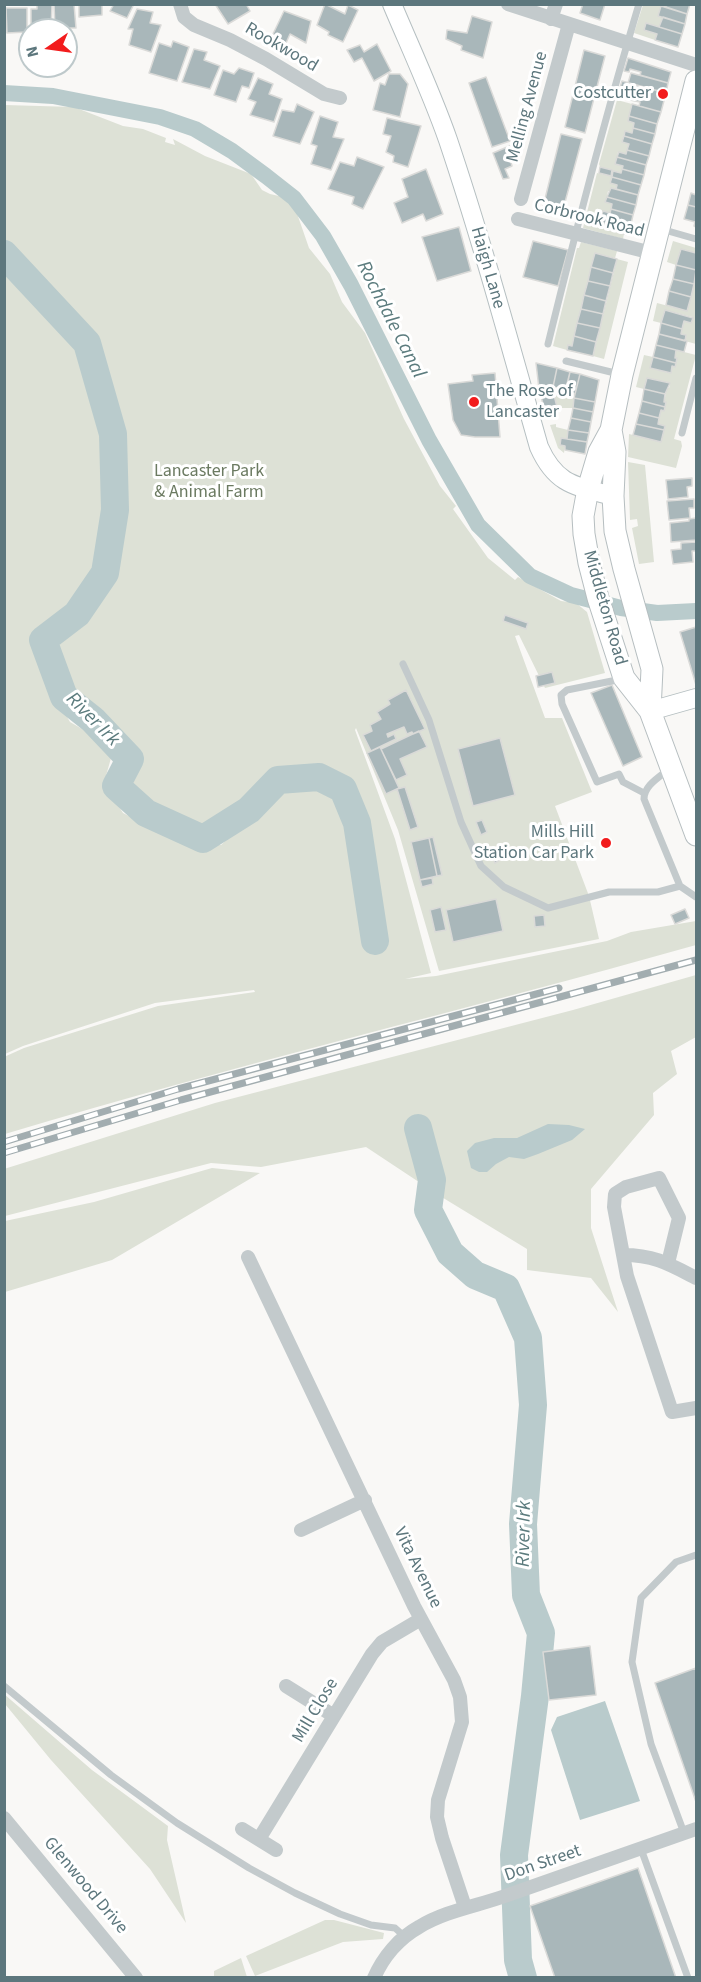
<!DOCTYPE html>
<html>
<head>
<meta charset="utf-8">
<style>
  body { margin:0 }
  #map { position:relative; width:701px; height:1982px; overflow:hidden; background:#f9f8f6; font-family:"Source Sans 3",sans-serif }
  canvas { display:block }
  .frame { position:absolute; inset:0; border:6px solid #5d777d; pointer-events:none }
  .north { position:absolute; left:18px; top:18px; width:60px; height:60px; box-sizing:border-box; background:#fff; border:2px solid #bec9cb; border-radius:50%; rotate:257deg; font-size:16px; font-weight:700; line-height:24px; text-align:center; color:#5d777d }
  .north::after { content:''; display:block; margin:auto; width:21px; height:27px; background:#f21c1d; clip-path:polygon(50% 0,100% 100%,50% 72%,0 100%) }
</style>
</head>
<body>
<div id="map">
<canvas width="701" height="1982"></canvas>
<div class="frame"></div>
<div class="north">N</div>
</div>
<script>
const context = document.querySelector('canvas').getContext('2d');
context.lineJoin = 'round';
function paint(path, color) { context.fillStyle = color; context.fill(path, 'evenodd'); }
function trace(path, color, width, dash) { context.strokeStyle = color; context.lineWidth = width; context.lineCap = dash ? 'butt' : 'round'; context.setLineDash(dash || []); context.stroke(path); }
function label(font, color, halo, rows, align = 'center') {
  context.font = font + ' "Source Sans 3",sans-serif'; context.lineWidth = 6; context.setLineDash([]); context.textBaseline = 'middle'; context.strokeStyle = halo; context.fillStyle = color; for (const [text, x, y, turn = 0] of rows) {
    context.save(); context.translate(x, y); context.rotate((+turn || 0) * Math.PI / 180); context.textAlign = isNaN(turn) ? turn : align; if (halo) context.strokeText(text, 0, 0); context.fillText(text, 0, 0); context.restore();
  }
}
paint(new Path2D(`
  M643 5H666V7L661 6 659 15 663 17 659 27 647 23 644 30 657 34 655 40 634 33Z
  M617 100 632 104 628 121 634 123 632 133 625 131 622 142 629 144 626 154 618 152 616 163 623 166 621 173 613 172 610 183 617 185 616 189 611 188 610 192 608 191 606 202 612 204 610 213 603 211 600 222 607 224 605 228 624 234 623 239 583 228 597 173 611 176 612 170 600 167 599 164Z
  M5 105 74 107 123 126 143 129 166 138 165 142 175 145 173 139 205 156 251 174 262 190 270 194 292 199 309 248 330 274 342 302 365 333 404 419 440 486 456 506 453 509 488 558 515 580 518 577 561 601 576 603 587 612 605 673 545 688 519 635 515 636 545 718H562L592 792 555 806 589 896 599 939 439 971 398 830 356 728 355 730 395 839 431 973 405 979 436 976 607 941 631 932 696 921V945C466 1010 234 1065 5 1134L4 1057 24 1048 158 1006 255 992 254 990 155 1003 23 1046 5 1054ZM38 666 57 667 65 692 76 703 98 717 133 758 124 785 148 809 199 830 218 823 223 830 235 832 221 845 164 834 123 813 104 783 111 758 103 741 70 722Z
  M673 241 696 248V253L681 249 676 265 667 262Z
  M581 242 617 251 615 258 595 253 572 346 568 345 567 350 553 346 577 248H579Z
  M617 259 628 262 604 359 593 356Z
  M696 278V344L685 341 686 335 681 334 684 321 691 323 692 317 665 310 661 323 653 321 657 303 687 311Z
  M676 350 696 355 674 439 681 441 682 446 676 468 628 457 629 434 661 442 665 426 658 424 661 410 664 411 666 403 664 402 667 388H669L670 384 647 378 644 389 636 387 644 355 653 357 650 368 670 373 672 366H675Z
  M552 387 566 390V392L575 394 573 408H559L558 416 546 415 544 408 556 407Z
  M556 424V427L568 430 567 439 561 438 560 444 565 446 564 453 558 448 550 425Z
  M628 462 645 465 654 562 639 564 632 528 638 526 637 519 630 520Z
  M696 975V1037L671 1051 677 1074 653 1093 654 1115 591 1189V1228L618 1312 591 1278 527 1270V1249L440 1196 366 1147 261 1167 211 1163 5 1216 4 1169 215 1103 573 1010Z
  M212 1168 260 1173 112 1260 5 1292V1221L94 1202Z
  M4 1694 92 1770 168 1826 167 1840 186 1923 150 1869 51 1760 5 1704Z
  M325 1920H334L384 1933 383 1939 343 1942 255 1976 246 1956Z
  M241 1958 247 1977H214V1971Z`), '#dde1d6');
paint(new Path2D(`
  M548 1124 569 1125 585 1129 572 1140 538 1154 524 1159 509 1157 496 1164 487 1172H479L471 1168 467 1151 475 1143 494 1138H517Z
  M605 1701 640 1801 580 1820 551 1730 557 1717Z`), '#b9cbcc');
trace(new Path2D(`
  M4 93 53 96 160 117 195 129 232 151 266 176 294 198 323 236 351 285 429 440 478 525 530 576 571 595 621 608 657 613 696 611`), '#b9cbcc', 16);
trace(new Path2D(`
  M4 254 87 343 113 434 115 510 105 573 77 614 43 640 64 697 93 720 130 759 116 786 146 813 203 839 249 810 278 780 319 777 343 789 357 823 375 941
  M418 1128 432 1180 428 1210 450 1253 475 1275 506 1288 528 1338 533 1405 523 1524 526 1595 541 1633 535 1696 514 1855 518 1960 523 1978`), '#b9cbcc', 28);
const building = new Path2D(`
  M37 4H52L51 30H31V9H37Z
  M54 4H74L76 28H55Z
  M79 4H102V15L79 17Z
  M114 4H134L127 18 110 11Z
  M215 4H246L250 11 228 24Z
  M325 4 345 14 348 5 358 10 343 42 328 35 329 32 317 25Z
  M583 4H605L600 20 580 13Z
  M666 4H690L687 14 666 7Z
  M661 6 687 14 685 24 658 16Z
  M6 8H27V32L7 33Z
  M137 9 153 12 150 23 161 25 151 52 129 45 133 29H128Z
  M284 11 311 21 306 43 290 34 286 43 273 34Z
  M472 16 492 22 483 58 461 50 462 46 446 39 447 30 467 33Z
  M663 17 685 24 682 34 659 27Z
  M646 23 682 34 678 47 655 40 657 34 644 30Z
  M173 41 189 47 177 81 149 73 159 43 171 47Z
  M377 44 391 71 374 81 362 58 354 62 347 50 360 45 364 52Z
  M194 49 207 52 204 60 220 66 210 89 182 82Z
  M584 50 605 56 585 133 565 127Z
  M628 58 671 72 668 83 640 75 641 72 630 69 629 72 624 71Z
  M239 68 254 73 249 88 242 86 236 102 214 95 223 70 234 74Z
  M631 73 668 83 666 93 628 83Z
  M389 74H400L408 84 400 117 373 110 380 83 385 85Z
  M486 77 510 141 492 147 469 83Z
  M258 78 273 84 269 94 282 99 274 122 250 115 256 102 248 99Z
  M622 81 666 93 661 112 639 106 640 102 630 100 631 97 618 94Z
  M297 104 314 112 300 144 273 136 282 110 294 112Z
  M632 104 661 112 657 124 629 116Z
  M320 116 338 122 333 137 344 139 331 170 311 164 317 146 311 144Z
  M629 116 657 124 655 134 633 128 634 123 628 121Z
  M387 118 421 126 408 167 393 162 394 156 386 152 391 136 383 134Z
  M633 128 655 134 652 144 624 136 625 131 632 133Z
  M561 134 582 139 561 217 542 211Z
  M624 136 652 144 649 156 627 150 629 144 622 142Z
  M512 145 516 156 510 159 512 166 505 169 509 178 503 179 493 153Z
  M627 150 649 156 646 165 617 157 619 152 626 154Z
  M357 157 384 167 363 209 352 204 354 197 328 189 340 162 354 166Z
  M617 157 646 165 644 175 622 169 623 166 615 164Z
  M600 167 612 170 611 176 599 173Z
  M426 169 443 214 426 221 423 214 402 223 394 203 408 197 402 179Z
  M622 169 644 175 641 185 612 177 613 171 621 173Z
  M612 177 641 185 638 195 616 189 617 185 610 183Z
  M611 188 638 195 636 205 607 197Z
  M691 193 696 195V207L688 205Z
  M607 197 636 205 633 215 611 209 612 204 605 202Z
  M688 205 696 207V227L694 226 695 222 684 219Z
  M611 209 633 215 631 224 601 217 603 211 610 213Z
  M601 217 631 224 628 235 605 229 607 224 600 222Z
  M459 227 471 271 437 281 422 237Z
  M533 241 568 250 558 286 523 277Z
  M681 249 696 253V270L676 265Z
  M595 253 617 259 613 273 591 267Z
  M676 265 696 270 694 284 673 279Z
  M591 267 613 273 610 286 588 281Z
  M673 279 694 284 691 297 669 291Z
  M588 281 610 286 606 301 584 295Z
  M669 291 691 297 687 311 666 305Z
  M584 295 606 301 603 314 581 309Z
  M581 309 603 314 600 328 577 323Z
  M665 310 693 318 691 323 684 321 682 329 661 323Z
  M577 323 600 328 596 342 574 336Z
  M661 323 682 329 681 334 686 335 685 341 659 334Z
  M659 334 687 341 684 352 656 345Z
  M574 336 596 342 593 356 567 350 568 345 572 346Z
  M656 345 676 350 675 358H677L676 363 653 357Z
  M653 357 676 363 675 367 672 366 671 373 650 368Z
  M536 363 557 368 553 387 539 389Z
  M557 368 570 372 566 390 553 387Z
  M570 372 580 374 575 394 565 392Z
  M495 373 500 437H475L461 435 453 420 448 384 473 381 472 375Z
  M580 374 599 380 595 402 574 398Z
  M647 378 670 383 665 394 644 389Z
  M552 387 557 407 544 408 539 389Z
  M644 389 665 394 664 402H666L665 407 642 401Z
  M574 398 595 402 593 412 573 408Z
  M642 401 665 407 664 411 661 410 659 418 639 413Z
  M573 408 593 412 591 422 571 418Z
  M639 413 659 418 658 424 665 426 664 430 636 424Z
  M571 418 591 422 589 433 568 430Z
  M636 424 664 430 661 442 633 435Z
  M568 430 589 433 587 442 567 439Z
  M561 438 587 442 585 454 565 450V446L560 445Z
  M692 478V486L687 487 688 497 668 499 666 480Z
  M694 499V508H689L690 518 669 520 667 501Z
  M696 518V540L671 542 670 523 689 521V519Z
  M696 542V551H692L693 562 673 564 671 550 681 549V543Z
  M505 615 528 623 526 629 503 621Z
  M696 627V685L680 632Z
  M552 672 555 683 538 687 536 676Z
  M612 685 642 757 623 766 591 693Z
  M406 690 425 729 413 734 412 732 407 734 404 727 387 734 388 737 394 734 396 739 371 751 363 735 372 731 370 725 381 719 377 712 390 704 388 700Z
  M419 731 427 747 400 759 407 775 396 780 381 749Z
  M500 738 515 795 473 806 458 749Z
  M380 747 399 788 386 794 367 753Z
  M405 787 418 827 410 830 397 789Z
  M482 820 487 832 481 835 476 822Z
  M433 837 442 875 437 876 429 838Z
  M429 838 437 876 420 880 411 842Z
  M495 848 500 860 495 863 489 851Z
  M432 878 433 884 422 887 420 880Z
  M496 899 503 931 453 942 446 910Z
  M441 907 446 930 435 932 430 910Z
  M685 909 689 918 675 924 671 915Z
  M544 915 545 926 535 927 534 916Z
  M590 1646 596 1695 549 1700 543 1652Z
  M696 1668V1802L655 1683Z
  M638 1868 676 1978H555L530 1906Z`);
paint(building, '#a9b7ba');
trace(building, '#dadad8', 1.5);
const secondary = new Path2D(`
  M392 4C411 49 432 94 448 140 482 241 510 345 539 447 556 485 575 486 613 496
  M650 711 696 698`);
const primary = new Path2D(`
  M696 81 622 375 611 430 599 452 588 489 583 516 584 534 589 563 598 598 624 678 650 711 696 835
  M611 430 615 452 613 496 615 531 624 569 652 669 650 711`);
trace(secondary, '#b5bfc1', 20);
trace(primary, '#b6bec0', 23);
trace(new Path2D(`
  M661 229 696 239
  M548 344C576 230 605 117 639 4
  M566 361 619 374
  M682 433 696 378
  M403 664 429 720 461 822 481 866 504 887 548 908 609 892H658L680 886
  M622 679 567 690 561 695 562 704 597 782 619 774 623 782 644 793
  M668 770C658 778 644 786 644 799L680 886 696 897
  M4 1686 111 1775 177 1823 249 1868 295 1893 340 1914 371 1925 395 1928 404 1936
  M684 1833 651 1744 632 1662 641 1598 676 1562 696 1555
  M641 1849 688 1978`), '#c3cacc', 7);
trace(new Path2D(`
  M180 4 184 17 194 25 230 40 266 59 324 94 340 98
  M508 4 696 65
  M551 19 556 4
  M521 199 569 24
  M518 219 652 253
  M623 1255C654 1255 669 1264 696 1278
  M248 1257 414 1606 454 1680 460 1697 462 1722 438 1800 437 1817 442 1838 465 1907
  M668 1263 679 1218 659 1178 626 1187 615 1194 614 1207 627 1276 672 1412 696 1408
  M301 1530 365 1500
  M286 1686 334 1716
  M4 1818 136 1978
  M242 1829 276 1850
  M259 1839 372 1654 382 1642 421 1619
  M374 1978C383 1957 399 1938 419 1927 445 1911 477 1906 505 1896 569 1873 633 1851 696 1829`), '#c3cacc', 14);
trace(secondary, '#fff', 18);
trace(primary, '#fff', 21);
const rail = new Path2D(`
  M4 1142 178 1089 559 988
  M4 1153 181 1100 696 960`);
trace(rail, '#a2adb0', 7);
trace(rail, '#fff', 4.5, [14]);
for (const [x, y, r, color] of [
  [663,94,6,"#f21c1d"],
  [474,402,6,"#f21c1d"],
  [606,843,6,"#f21c1d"]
]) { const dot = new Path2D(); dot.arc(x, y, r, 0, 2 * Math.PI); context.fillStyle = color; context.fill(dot); trace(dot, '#fff', 2); }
label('18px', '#5d777d', '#fff', [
  ["Rookwood",281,48,30],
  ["Melling Avenue",528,107,-75],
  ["Corbrook Road",589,219,14],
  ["Haigh Lane",487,268,74],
  ["Middleton Road",604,608,74],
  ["Vita Avenue",417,1568,64],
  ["Mill Close",316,1711,-59],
  ["Don Street",543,1864,-19],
  ["Glenwood Drive",85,1886,50]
]);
label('18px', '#5d777d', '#fff', [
  ["Costcutter",651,94],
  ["The Rose of",486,392,"left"],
  ["Lancaster",486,413,"left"],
  ["Mills Hill",594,833],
  ["Station Car Park",594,854]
], 'right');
label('18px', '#6b7a61', '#fff', [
  ["Lancaster Park",209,472],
  ["& Animal Farm",209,493]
]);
label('italic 20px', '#5c7c7e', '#fff', [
  ["Rochdale Canal",390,320,63],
  ["River Irk",92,720,45],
  ["River Irk",525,1534,-89]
]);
</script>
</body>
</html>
